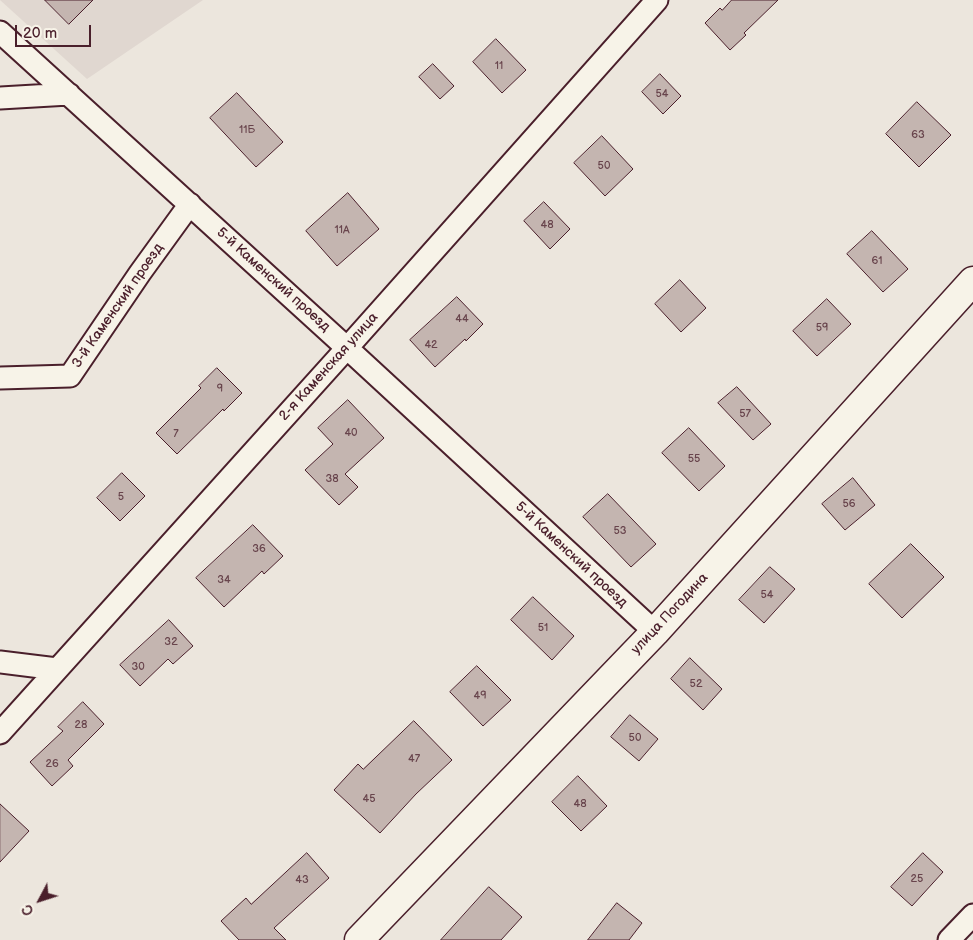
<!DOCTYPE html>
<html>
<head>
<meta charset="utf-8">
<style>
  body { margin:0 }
  #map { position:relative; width:973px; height:940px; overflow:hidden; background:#ece6dd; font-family:"Balsamiq Sans",sans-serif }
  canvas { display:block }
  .north { position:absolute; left:15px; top:875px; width:50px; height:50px; -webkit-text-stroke:4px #f7f3e8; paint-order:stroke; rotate:230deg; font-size:14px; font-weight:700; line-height:20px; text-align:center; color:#4a1f2b }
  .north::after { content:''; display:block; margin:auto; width:18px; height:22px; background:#4a1f2b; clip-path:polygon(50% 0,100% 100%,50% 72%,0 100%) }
  .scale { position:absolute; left:15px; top:25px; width:76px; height:22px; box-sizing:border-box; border:2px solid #4a1f2b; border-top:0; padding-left:6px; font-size:15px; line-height:18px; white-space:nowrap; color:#4a1f2b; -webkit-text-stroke:4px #f7f3e8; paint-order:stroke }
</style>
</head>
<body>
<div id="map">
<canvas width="973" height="940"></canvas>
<div class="north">С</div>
<div class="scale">20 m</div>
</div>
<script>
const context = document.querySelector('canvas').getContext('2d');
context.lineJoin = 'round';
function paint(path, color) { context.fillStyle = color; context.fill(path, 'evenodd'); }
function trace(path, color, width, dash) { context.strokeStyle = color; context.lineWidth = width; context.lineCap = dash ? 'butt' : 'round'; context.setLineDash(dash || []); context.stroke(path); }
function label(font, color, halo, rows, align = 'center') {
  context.font = font + ' "Balsamiq Sans",sans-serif'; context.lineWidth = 4; context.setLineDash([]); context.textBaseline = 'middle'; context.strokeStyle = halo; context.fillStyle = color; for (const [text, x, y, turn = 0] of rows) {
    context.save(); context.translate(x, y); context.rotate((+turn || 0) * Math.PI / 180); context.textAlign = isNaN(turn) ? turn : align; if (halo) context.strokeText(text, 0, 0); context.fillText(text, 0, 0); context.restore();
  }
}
paint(new Path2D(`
  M0 0H203L87 79Z`), '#e0d7d0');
const building = new Path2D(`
  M45 0H93L69 24Z
  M732 0H778L744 33 746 35 730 50 705 23 720 8 722 10Z
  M496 39 526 70 502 93 473 62Z
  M433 64 454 86 440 99 419 77Z
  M660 74 681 96 663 114 642 92Z
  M237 93 283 142 256 167 210 118Z
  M917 102 951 135 919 167 886 134Z
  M602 136 633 169 605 196 574 163Z
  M348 193 379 229 337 266 306 231Z
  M544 202 570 229 550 249 524 221Z
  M872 231 908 269 883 292 847 254Z
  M680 280 706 308 681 332 655 304Z
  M457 297 483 324 466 341 465 339 435 367 410 340Z
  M827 299 851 324 817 356 793 331Z
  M217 368 242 393 224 411 223 409 177 454 156 433 201 388 199 386Z
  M737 387 771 424 753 440 718 403Z
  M348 400 384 438 345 474 358 487 339 505 305 470 333 444 318 428Z
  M689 428 725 466 699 491 662 453Z
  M122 473 145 496 120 521 97 498Z
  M853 478 875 505 845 530 822 504Z
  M608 494 656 544 631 567 583 517Z
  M253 525 283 556 264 574 262 571 224 607 196 578Z
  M911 544 944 577 902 618 869 584Z
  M770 567 795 589 764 623 739 600Z
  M533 597 574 636 552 660 511 620Z
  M169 620 193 646 173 664 168 659 140 686 120 665Z
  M690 658 722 689 703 710 671 679Z
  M477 666 511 700 483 726 450 692Z
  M83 702 104 724 68 760 73 766 52 786 30 762 63 731 58 727Z
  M630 715 658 739 639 761 611 737Z
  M414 721 452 760 416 794 380 833 334 790 358 764 363 769Z
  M578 776 607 806 581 831 552 802Z
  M0 804 29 831 0 862Z
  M307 853 329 878 274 928 286 940H239L221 921 246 898 251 904Z
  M923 853 943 872 912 906 891 887Z
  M489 887 522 917 501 940H441Z
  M617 903 642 923 629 940H588Z`);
paint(building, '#c4b5b0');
trace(building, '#4a1f2b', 1);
const street = new Path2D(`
  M0 32 347 348 655 632
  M0 98 69 94
  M0 378 70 376 140 273 190 204
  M0 662 57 669
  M0 733 347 348 657 0
  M949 940 973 915`);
const secondary = new Path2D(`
  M359 940 655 632 973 281`);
trace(street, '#4a1f2b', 25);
trace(secondary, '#4a1f2b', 31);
trace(street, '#f7f3e8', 21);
trace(secondary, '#f7f3e8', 28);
label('11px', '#68444c', null, [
  ["11",499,66],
  ["54",662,94],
  ["11Б",247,130],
  ["63",918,135],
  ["50",604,166],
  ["48",547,225],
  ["11А",342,230],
  ["61",877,261],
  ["44",462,319],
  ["59",822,328],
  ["42",431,345],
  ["9",220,389],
  ["57",745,414],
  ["40",351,433],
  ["7",176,434],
  ["55",694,459],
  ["38",332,479],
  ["5",121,497],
  ["56",849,504],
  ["53",620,531],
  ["36",259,549],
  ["34",224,580],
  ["54",767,595],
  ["51",543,628],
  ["32",171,642],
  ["30",138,667],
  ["52",696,684],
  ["49",480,696],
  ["28",81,725],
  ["50",635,738],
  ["47",414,759],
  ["26",52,764],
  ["45",369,799],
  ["48",580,804],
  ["25",917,879],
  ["43",302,880]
]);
label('14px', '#4a1f2b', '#f7f3e8', [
  ["5-й Каменский проезд",273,280,42],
  ["3-й Каменский проезд",118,306,-55],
  ["2-я Каменская улица",329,367,-48],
  ["5-й Каменский проезд",571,555,43],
  ["улица Погодина",670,614,-47]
]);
</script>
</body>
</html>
